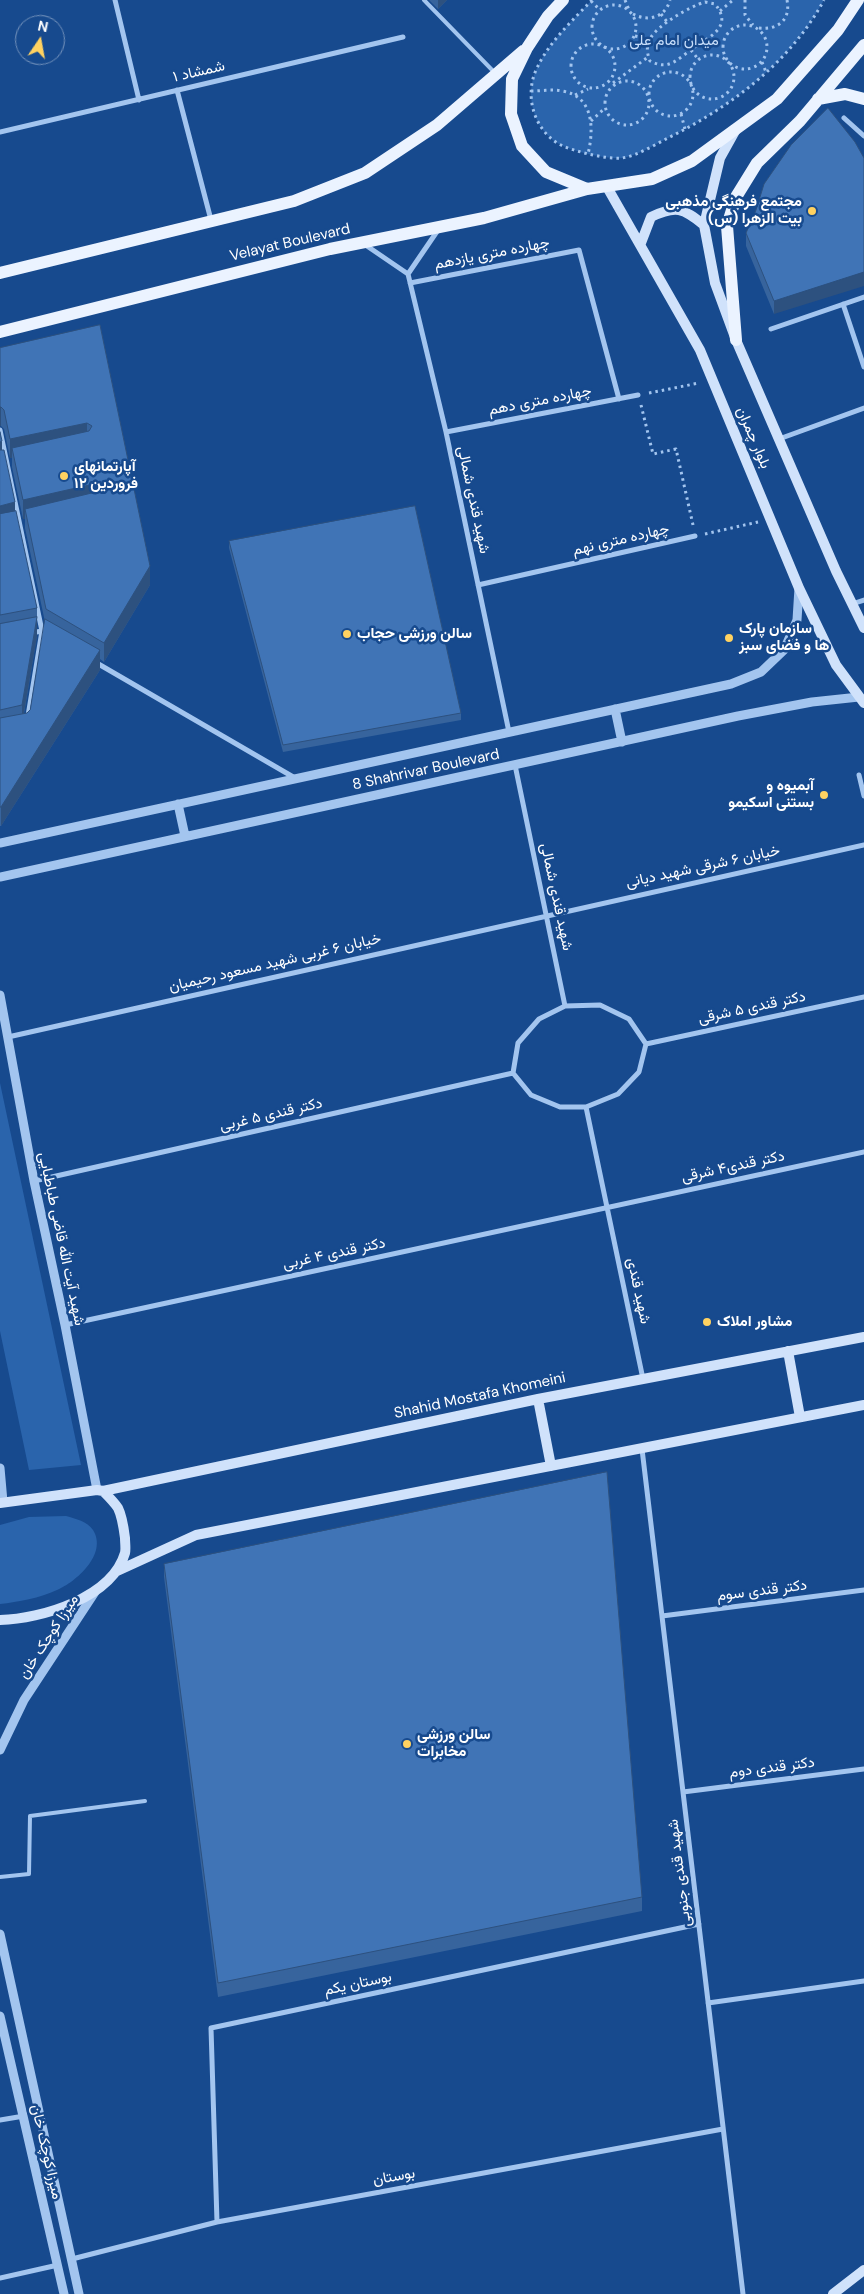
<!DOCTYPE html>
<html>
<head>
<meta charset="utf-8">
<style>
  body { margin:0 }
  #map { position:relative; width:864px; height:2294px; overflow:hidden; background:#174a8e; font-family:"DM Sans",sans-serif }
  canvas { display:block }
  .north { position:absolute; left:15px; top:15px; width:50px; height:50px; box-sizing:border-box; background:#174a8e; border:1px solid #7492bb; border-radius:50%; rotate:12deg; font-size:14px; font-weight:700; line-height:20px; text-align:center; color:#fff }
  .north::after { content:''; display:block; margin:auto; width:18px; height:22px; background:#ffd261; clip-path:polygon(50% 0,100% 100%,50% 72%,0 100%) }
</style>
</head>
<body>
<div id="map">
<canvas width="864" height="2294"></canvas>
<div class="north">N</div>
</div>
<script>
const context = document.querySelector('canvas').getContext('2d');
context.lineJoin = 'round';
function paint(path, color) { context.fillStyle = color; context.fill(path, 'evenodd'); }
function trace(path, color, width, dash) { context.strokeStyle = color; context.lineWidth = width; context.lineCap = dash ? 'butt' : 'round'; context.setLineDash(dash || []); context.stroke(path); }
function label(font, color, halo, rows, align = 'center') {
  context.font = font + ' "DM Sans",Vazirmatn,sans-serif'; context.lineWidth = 5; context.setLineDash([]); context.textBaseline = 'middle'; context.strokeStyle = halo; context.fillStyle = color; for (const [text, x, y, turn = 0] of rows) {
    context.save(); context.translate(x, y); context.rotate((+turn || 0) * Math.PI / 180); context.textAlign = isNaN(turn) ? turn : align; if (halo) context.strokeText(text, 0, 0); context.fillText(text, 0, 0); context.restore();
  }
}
paint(new Path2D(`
  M592 0H824C791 61 734 104 674 135 657 143 640 155 622 158 611 159 598 156 588 154 578 151 568 149 559 144 533 129 524 94 537 68 549 42 573 20 592 0Z
  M0 1083 81 1465 29 1470 0 1331Z
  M66 1516C76 1519 87 1521 93 1530 108 1554 76 1582 57 1590 40 1598 18 1602 0 1604V1525L29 1517Z`), '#2a64ac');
trace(new Path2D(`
  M592 0C573 20 549 42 537 68 524 94 533 129 559 144 568 149 578 151 588 154 598 156 611 159 622 158 640 155 657 143 674 135 734 104 791 61 824 0
  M625 0 629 10
  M745 0V15L753 25
  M591 1 600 10
  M705 2 715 4C734 27 709 37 692 49 685 54 676 62 669 64 662 66 656 64 650 61 647 53 646 47 650 39 657 25 691 6 705 2Z
  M592 27a22 22 0 1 1 44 0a22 22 0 1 1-44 0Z
  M720 11 733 0
  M633 14C648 22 665 18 670 0
  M661 14 668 23
  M723 47a22 22 0 1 1 44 0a22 22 0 1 1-44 0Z
  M759 28C778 30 791 20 787 0
  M635 36 650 39
  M571 66a22 22 0 1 1 44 0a22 22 0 1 1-44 0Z
  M691 50 698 59
  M690 77a22 22 0 1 1 44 0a22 22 0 1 1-44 0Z
  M762 62 766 72
  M649 94a22 22 0 1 1 44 0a22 22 0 1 1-44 0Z
  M605 103a22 22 0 1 1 44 0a22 22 0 1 1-44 0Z
  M613 83 648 57
  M531 91C541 91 552 89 562 91 594 96 594 129 588 154
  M575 95 588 89
  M681 114 685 129
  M591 121 605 108
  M649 393 699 383
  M641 405 653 454 676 449 693 525
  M705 534 758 522`), '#a3c5ef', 3, [2.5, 4]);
trace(new Path2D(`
  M424 0 495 73
  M0 1877 29 1874 30 1816 145 1801`), '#a3c5ef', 4);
trace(new Path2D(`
  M115 0 139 100
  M177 90 211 220
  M844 118 864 136
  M0 132 403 37
  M364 244 408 274 438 230
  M408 274 446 432 509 732
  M410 283 579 250 619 399
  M843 304 864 367
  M771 329 864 297
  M0 430 42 631 28 716
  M446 432 638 395
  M779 439 864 408
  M478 585 695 536
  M852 604 864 600
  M31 633 42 631 49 635
  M95 662 295 778
  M515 765 565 1006
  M859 775 864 796
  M600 1005 629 1019 646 1044 639 1072 618 1094 586 1107H560L531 1095 513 1073 518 1043 539 1019 565 1006Z
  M8 1037 864 845
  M646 1044 864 997
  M586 1107 643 1379
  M34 1181 513 1073
  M65 1325 864 1152
  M642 1449 743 2294
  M662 1616 864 1590
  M683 1792 864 1769
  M708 2003 864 1981
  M0 2120 24 2116
  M217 2222 211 2028 699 1924
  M72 2259 217 2222 723 2129
  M0 2278 58 2265`), '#a3c5ef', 5);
trace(new Path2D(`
  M615 709 622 742
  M178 804 185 836
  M0 843 731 684 761 672 784 650 797 620 799 588
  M0 877 738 716 812 702 859 697
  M0 995 34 1181 65 1325 97 1490
  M0 1468 3 1502
  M0 1750 24 1700 95 1592
  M0 1934 79 2294
  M0 2016 64 2294`), '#a3c5ef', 9);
trace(new Path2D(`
  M735 131 720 158 704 225 715 283 736 340 836 571 864 628
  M607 187 700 350 799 588 836 665 864 703
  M641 243 651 217C676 205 683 208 704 225
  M788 1351 800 1417
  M538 1399 551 1466
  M103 1491 538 1399 864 1337
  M0 1503 97 1490 103 1491C108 1496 114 1502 118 1508 122 1516 124 1530 125 1538 125 1543 126 1549 125 1553 112 1598 41 1619 0 1620
  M115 1572 196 1535 864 1405
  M833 2294 864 2270`), '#d0e2fb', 10);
trace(new Path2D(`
  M563 0 548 16 527 48 512 79 511 114 522 146 546 172 587 189 652 179 692 161 777 99 838 30 858 0
  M818 99 845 94 864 99
  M0 273 294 201 365 173 437 125 523 51
  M0 332 330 249 484 218 587 189
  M736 340 727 226 736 197 757 163 800 121 864 45`), '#ebf3ff', 12);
paint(new Path2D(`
  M429 0H447L438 9Z
  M828 108 774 314 746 246V233Z
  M100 325 150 585 104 662 100 659V670L1 826H0V432L2 450 15 511 37 608V636L24 714 27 713 30 710 45 622 25 528V519H23L12 467V458H10L4 429 1 426H0V348Z
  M229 541 461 713V720L283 752 229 548Z
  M164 1564 642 1897V1911L218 1997 164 1577Z`), '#37649d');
paint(new Path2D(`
  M438 0H447L438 9Z
  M864 272V286L774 314V301Z
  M0 407H1V426H0Z
  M87 423V442L12 448V458H10V439Z
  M2 441V460L0 461V442Z
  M98 483V502L25 509V519H23V500Z
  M15 502V521L0 525V506Z
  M150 566V585L104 662V643Z
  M37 617V636L22 724V705Z
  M100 650V670L1 826V807Z`), '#2d517f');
const building = new Path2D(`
  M828 108 855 142 864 158V272L774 301 746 233 756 210 764 184 791 145Z
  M100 325 150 566 104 643 46 609 25 509 100 491 103 486 98 483 23 500 12 448 89 431 92 426 87 423 10 439 4 410 1 407H0V348Z
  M0 432 2 441 0 442Z
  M0 450H4L15 502 0 506Z
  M415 506 461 713 283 745 229 541Z
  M16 511 37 608 0 615V514Z
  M37 617 22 705 0 710V624Z
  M45 619 100 650 1 807H0V718L27 713 30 710Z
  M607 1472 642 1897 218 1983 164 1564Z`);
paint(building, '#4074b6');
trace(building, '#2d517f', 1);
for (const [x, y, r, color] of [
  [812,211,5,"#ffd261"],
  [64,476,5,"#ffd261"],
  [347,634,5,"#ffd261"],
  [729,638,5,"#ffd261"],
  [824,795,5,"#ffd261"],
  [707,1322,5,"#ffd261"],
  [407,1744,5,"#ffd261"]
]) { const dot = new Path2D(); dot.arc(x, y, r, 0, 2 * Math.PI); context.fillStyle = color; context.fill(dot); trace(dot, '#174a8e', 2); }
label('15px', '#c9dffb', '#174a8e', [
  ["میدان امام علی",674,41]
]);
label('15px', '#fff', '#174a8e', [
  ["شمشاد ۱",199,72,-13],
  ["Velayat Boulevard",290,243,-13],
  ["چهارده متری یازدهم",492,254,-11],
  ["چهارده متری دهم",540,401,-11],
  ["بلوار چمران",753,438,67],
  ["شهید قندی شمالی",473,500,78],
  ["چهارده متری نهم",621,540,-13],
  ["8 Shahrivar Boulevard",426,770,-12],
  ["خیابان ۶ شرقی شهید دیانی",703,867,-12],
  ["شهید قندی شمالی",556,897,78],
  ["خیابان ۶ غربی شهید مسعود رحیمیان",275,963,-13],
  ["دکتر قندی ۵ شرقی",752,1008,-12],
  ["دکتر قندی ۵ غربی",271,1115,-13],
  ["دکتر قندی۴ شرقی",733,1167,-12],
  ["شهید آیت الله قاضی طباطبایی",61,1239,78],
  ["دکتر قندی ۴ غربی",334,1254,-12],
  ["شهید قندی",638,1291,78],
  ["Shahid Mostafa Khomeini",480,1396,-12],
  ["دکتر قندی سوم",762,1591,-7],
  ["میرزا کوچک خان",49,1637,-57],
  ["دکتر قندی دوم",772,1768,-7],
  ["شهید قندی جنوبی",680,1873,-97],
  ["بوستان یکم",358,1984,-12],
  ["میرزا کوچک خان",46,2152,77],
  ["بوستان",394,2177,-10]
]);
label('bold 15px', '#fff', '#174a8e', [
  ["مجتمع فرهنگی مذهبی",802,202,"right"],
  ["بیت الزهرا (س)",802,219,"right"],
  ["آپارتمانهای",74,467],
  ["۱۲ فروردین",74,484],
  ["سازمان پارک",739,629],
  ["ها و فضای سبز",739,646],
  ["سالن ورزشی حجاب",357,634],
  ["آبمیوه و",814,786,"right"],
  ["بستنی اسکیمو",814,803,"right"],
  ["مشاور املاک",717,1322],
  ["سالن ورزشی",417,1735],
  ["مخابرات",417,1752]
], 'left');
</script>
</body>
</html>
